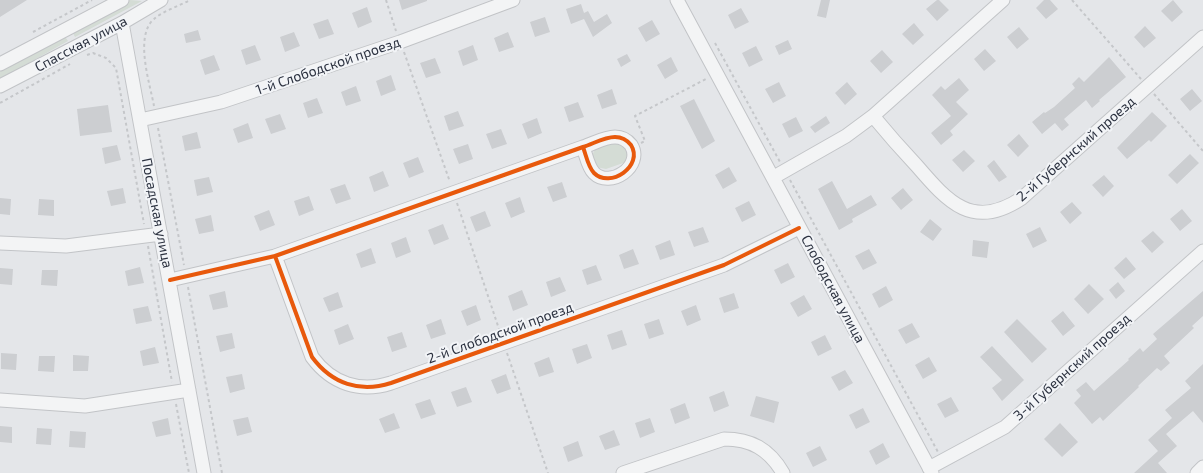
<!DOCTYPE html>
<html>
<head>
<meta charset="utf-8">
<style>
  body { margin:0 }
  canvas { display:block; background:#e4e6e9 }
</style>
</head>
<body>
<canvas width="1203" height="473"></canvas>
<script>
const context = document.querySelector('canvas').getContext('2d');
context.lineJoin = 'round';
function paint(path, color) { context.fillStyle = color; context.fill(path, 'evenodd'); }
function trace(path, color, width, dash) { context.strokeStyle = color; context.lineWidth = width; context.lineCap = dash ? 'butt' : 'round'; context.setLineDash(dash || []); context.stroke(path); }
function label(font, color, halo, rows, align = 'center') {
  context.font = font + ' "Exo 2",sans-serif'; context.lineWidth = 4; context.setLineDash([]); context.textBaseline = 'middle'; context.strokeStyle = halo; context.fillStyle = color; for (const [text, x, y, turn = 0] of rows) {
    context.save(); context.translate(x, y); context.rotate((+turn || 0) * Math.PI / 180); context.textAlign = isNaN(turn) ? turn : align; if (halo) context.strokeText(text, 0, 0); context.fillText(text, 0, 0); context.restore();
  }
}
paint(new Path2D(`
  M130 0 142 1 75 37 72 31Z
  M64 35 68 41 0 79V71Z
  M614 141 630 149 626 162 606 169 596 167C586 149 600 146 614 141Z`), '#d4dcd5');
paint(new Path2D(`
  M0 0H27L0 17Z
  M399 0H427V1L402 10Z
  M821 0H830L826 18 817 16Z
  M937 0H939L949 10 937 21 926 9Z
  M1044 0H1050L1058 9 1046 19 1036 8Z
  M1173 0 1183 12 1172 22 1161 11Z
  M581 4 584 13 588 11 594 22 607 14 612 23 593 37 584 19 571 24 566 9Z
  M367 7 372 22 358 28 352 13Z
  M741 8 749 22 735 29 728 15Z
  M545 17 550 32 535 37 530 22Z
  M328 19 334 34 319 39 313 24Z
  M652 20 660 34 646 42 638 28Z
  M914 23 924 35 913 45 902 34Z
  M1145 26 1156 38 1144 48 1134 37Z
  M1019 27 1029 39 1017 49 1007 37Z
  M198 30 201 40 186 43 184 34Z
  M294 32 300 46 285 52 280 37Z
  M508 32 514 47 499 52 494 38Z
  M788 40 792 49 779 55 775 46Z
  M255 45 261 60 246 65 241 50Z
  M473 45 478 60 463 66 458 51Z
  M756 46 763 60 749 67 742 53Z
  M985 49 996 61 984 71 974 59Z
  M882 50 893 62 881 73 870 61Z
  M627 54 631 61 621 67 617 59Z
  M214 55 220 70 205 75 200 60Z
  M671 57 678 71 665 79 657 65Z
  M1109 57 1126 77 1099 100 1100 101 1092 108 1086 100 1064 119 1069 125 1062 131 1055 123 1042 134 1032 122 1044 112 1045 113 1054 107 1075 88 1072 84 1079 77 1084 82Z
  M435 58 441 73 426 78 420 63Z
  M391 75 396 90 381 96 376 81Z
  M959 78 969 90 956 102 968 114 950 131 953 135 941 145 931 133 951 116 932 95 941 86 945 90Z
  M779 82 786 96 773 103 765 89Z
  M847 82 857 94 845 105 835 93Z
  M356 86 361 101 346 106 341 92Z
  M612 89 617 104 602 109 597 95Z
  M1192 89 1202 101 1190 111 1180 99Z
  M317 98 323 113 308 118 303 103Z
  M694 99 715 141 702 149 680 106Z
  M578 102 584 117 569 122 564 107Z
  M108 105 112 132 80 136 77 109Z
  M458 111 464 126 449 131 444 116Z
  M1152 112 1167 126 1151 142 1149 140 1127 159 1117 148Z
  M280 114 286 129 271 134 265 119Z
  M826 116 830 123 815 133 810 127Z
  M796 117 803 131 789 138 782 124Z
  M537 118 542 133 528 139 522 124Z
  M248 123 253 138 238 143 233 129Z
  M501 129 507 144 492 149 486 134Z
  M197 132 201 148 185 151 182 136Z
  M1019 134 1029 146 1018 157 1007 145Z
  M468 144 473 159 459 164 453 149Z
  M117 145 121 160 105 164 102 148Z
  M964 150 975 161 963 172 952 160Z
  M1190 154 1199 163 1177 184 1168 175Z
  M418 157 424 172 409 178 403 163Z
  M994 160 1007 177 999 182 987 166Z
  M729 167 737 181 723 189 715 175Z
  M383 171 389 186 374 192 369 177Z
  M1104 175 1114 186 1103 197 1092 185Z
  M209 177 213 192 197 196 194 180Z
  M832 181 847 209 871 195 877 205 852 219 853 222 839 230 818 189Z
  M562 182 567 197 553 202 547 187Z
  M345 184 351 199 336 204 330 189Z
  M123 188 126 203 111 206 107 191Z
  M903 188 913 200 901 210 891 198Z
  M309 196 314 210 299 216 294 201Z
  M520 197 525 212 511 218 505 203Z
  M0 198 11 199 10 215 0 214Z
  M39 199 54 200V216L38 215Z
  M749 201 756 215 742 222 735 208Z
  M1072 202 1082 213 1070 224 1060 212Z
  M1182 209 1192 221 1180 231 1170 219Z
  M269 210 275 225 260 231 254 216Z
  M485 211 491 226 476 232 470 217Z
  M211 215 214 231 199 234 195 219Z
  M930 219 942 229 933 241 920 232Z
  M443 224 449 239 434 245 428 230Z
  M703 227 709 242 694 247 688 232Z
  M1040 227 1047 241 1033 248 1026 234Z
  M1153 231 1164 242 1152 253 1141 241Z
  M406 237 411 252 396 258 391 243Z
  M670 240 675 255 660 260 655 246Z
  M973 240 989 242 987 258 972 256Z
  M371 248 376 263 361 268 356 254Z
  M633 249 639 264 624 269 619 255Z
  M869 249 877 263 863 270 855 256Z
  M1126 257 1136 269 1124 279 1114 268Z
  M788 263 795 277 781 284 774 270Z
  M596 265 602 280 587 285 582 270Z
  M140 267 144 283 128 286 125 271Z
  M0 268 13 269 12 285 0 284Z
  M42 270H58L57 286 41 285Z
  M560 277 566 291 551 297 546 282Z
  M1118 282 1125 291 1116 299 1109 290Z
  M1089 284 1104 299 1088 314 1074 299Z
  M886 286 893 300 879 308 872 294Z
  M522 290 528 305 513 311 508 296Z
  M225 291 228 307 213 310 209 295Z
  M1203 291V316L1192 326 1194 328 1164 356 1170 363 1161 371 1157 368 1138 386 1139 387 1103 421 1100 417 1092 424 1074 403 1081 396 1076 390 1086 382 1094 391 1129 360 1128 359 1140 348 1143 352 1157 339 1153 334Z
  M338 292 343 307 329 312 323 298Z
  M734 293 739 308 724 313 719 298Z
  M804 295 812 309 798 317 790 303Z
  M476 305 481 320 467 326 461 311Z
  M696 305 701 320 687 326 681 311Z
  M148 306 152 321 136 324 133 309Z
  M1063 311 1075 326 1063 336 1051 321Z
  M441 319 446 334 431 339 426 325Z
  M659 319 664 334 649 339 644 324Z
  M1017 319 1047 349 1032 363 1004 332Z
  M912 323 920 337 906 344 898 330Z
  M348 324 354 339 339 345 334 330Z
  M622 330 627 345 612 350 607 335Z
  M402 332 407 347 392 352 387 337Z
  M232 333 235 348 220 352 216 336Z
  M825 335 832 349 818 356 811 342Z
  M587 344 592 358 577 364 572 349Z
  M992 346 1024 380 1002 401 992 388 1002 380 980 357Z
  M155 347 159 363 143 366 140 351Z
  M1 353 17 354 16 370 1 369Z
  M73 355 89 356 88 371H73Z
  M39 356H55L54 372 38 371Z
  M549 357 554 372 539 377 534 363Z
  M929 357 937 371 923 379 915 365Z
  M1203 364V423L1193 411 1166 434 1177 446 1158 463 1167 473H1134L1158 451 1148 440 1172 418 1165 410 1191 388 1185 381Z
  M845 370 853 383 839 391 831 377Z
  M242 374 245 389 230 393 226 377Z
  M506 374 511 389 497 394 491 380Z
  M466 387 472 402 457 407 451 392Z
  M724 391 729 406 714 412 709 397Z
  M756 396 779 402 774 423 750 416Z
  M951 397 959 411 945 418 937 404Z
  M430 399 436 414 421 419 415 404Z
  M685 403 690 418 675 424 670 409Z
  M863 408 870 422 856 429 849 415Z
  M394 413 400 428 385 433 379 419Z
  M248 417 252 432 237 436 233 420Z
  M168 418 171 434 156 437 152 422Z
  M650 418 655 432 640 438 635 423Z
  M1060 423 1078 442 1062 457 1044 439Z
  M0 426 12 427V443L0 442Z
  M37 428 52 429 51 445 36 444Z
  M614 430 620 445 605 450 599 436Z
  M70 431 86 432 85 448 69 447Z
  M578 441 583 456 568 462 563 447Z
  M883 443 890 457 876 465 869 451Z
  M820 446 827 460 813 467 806 453Z`), '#ccced1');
const minor = new Path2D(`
  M677 0 932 473
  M122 23 204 473
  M0 64 122 0
  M0 86 122 23 161 0
  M873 116C887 133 902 150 917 166 948 202 973 231 1022 198L1203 37
  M140 120 221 102 400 42 513 0
  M774 177 846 136 873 116 1003 0
  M0 243 66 246 161 234
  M275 256 312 357C332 384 360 393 391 383L724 265 799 228
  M170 280 275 256 583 147C586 155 588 167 594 173 610 189 644 166 631 145 627 140 621 137 615 137 604 137 593 144 583 147
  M0 400 85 406 189 390
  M929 468 1005 427 1203 251
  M623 473 724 439C751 439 769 449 783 473
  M1197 473 1203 467`);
trace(minor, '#c2c4c7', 15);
trace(new Path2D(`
  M386 0 396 31
  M1072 0 1141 79
  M33 32 92 0
  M715 43 780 162
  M404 52 450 182
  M87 55 93 53 106 58 116 68 144 224
  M1154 94 1203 151
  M0 103 70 64
  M154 106C150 84 134 36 154 19 163 11 179 6 190 0
  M158 128 184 265
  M641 143 645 141 635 116 706 79
  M790 180 938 452
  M457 203 500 332
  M148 246 172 382
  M188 287 222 473
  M507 353 548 473
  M176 404 189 473`), '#c5c7ca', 2, [3, 3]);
trace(minor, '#f3f4f5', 13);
trace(new Path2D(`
  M275 256 312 357C332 384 360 393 391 383L724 265 799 228
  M170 280 275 256 583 147C586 155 588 167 594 173 610 189 644 166 631 145 627 140 621 137 615 137 604 137 593 144 583 147`), '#e8590c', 4);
label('14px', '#2c3240', '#f2f4f7', [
  ["Спасская улица",81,44,-28],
  ["1-й Слободской проезд",328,66,-19],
  ["2-й Губернский проезд",1076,149,-41],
  ["Посадская улица",157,213,79],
  ["Слободская улица",833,289,62],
  ["2-й Слободской проезд",500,333,-20],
  ["3-й Губернский проезд",1072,367,-42]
]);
</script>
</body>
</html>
